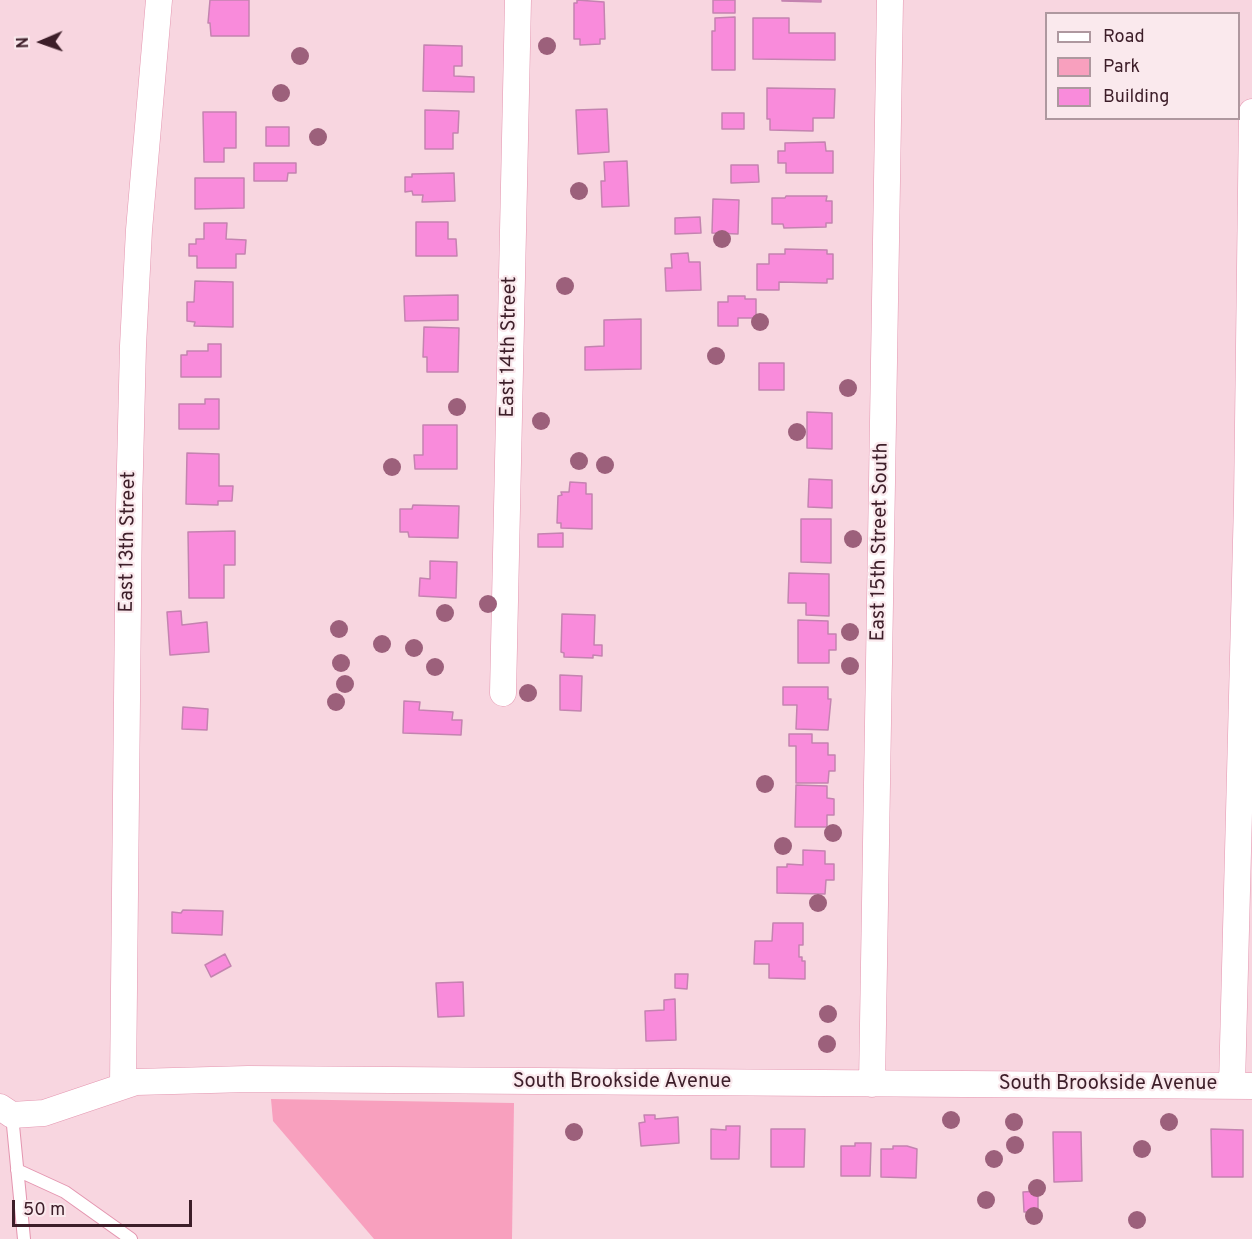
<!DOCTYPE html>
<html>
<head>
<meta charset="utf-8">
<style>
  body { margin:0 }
  #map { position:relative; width:1252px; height:1239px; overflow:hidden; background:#f8d6e0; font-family:Overpass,sans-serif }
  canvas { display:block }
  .legend { position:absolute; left:1045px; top:12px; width:195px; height:108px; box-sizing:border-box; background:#fae9ed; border:2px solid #ae989f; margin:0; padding:8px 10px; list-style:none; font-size:18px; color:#3d1e29 }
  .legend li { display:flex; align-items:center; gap:12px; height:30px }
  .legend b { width:30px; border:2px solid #ae989f }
  .north { position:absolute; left:12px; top:12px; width:60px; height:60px; -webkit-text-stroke:4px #fae9ed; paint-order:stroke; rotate:268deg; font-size:16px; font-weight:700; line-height:24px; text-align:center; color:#3d1e29 }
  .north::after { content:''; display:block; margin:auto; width:21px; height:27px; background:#3d1e29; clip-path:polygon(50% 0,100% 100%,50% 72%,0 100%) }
  .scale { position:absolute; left:12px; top:1200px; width:180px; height:27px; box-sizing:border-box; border:3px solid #3d1e29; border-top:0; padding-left:8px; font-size:18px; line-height:21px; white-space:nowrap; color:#3d1e29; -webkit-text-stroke:4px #fae9ed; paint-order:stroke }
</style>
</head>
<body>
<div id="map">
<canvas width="1252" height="1239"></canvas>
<ul class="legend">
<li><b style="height:8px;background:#fff"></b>Road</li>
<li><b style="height:16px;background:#f8a0be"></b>Park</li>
<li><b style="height:16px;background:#f98bdb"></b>Building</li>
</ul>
<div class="north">N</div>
<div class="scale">50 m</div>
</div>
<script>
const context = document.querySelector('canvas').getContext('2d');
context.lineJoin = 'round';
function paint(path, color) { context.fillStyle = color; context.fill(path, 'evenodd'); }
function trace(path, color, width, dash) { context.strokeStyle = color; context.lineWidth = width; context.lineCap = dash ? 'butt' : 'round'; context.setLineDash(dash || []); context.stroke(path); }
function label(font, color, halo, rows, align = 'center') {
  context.font = font + ' Overpass,sans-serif'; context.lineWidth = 4.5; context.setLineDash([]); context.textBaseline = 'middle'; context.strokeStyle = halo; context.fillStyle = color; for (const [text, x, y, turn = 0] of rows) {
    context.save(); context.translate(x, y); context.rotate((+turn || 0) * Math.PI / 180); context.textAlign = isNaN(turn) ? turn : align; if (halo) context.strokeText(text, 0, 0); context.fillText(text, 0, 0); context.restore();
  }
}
paint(new Path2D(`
  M271 1099 514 1103 512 1239H374L273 1121Z`), '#f8a0be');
const building = new Path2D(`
  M210 0H249V36H211L210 23H208Z
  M577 0 604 2 605 39H600V44L580 45V39H574V3H577Z
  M713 0H735V13H713Z
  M782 0H821V2L782 1Z
  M735 17V70H712V31H715V18Z
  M753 18H789V33H835V60L753 59Z
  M424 45 462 46V66H454V76L474 77V92L423 91Z
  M767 88 835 89 834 118H813V131L770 130V119H767Z
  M607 109 609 152 578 154 576 110Z
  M425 110 459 111 458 133H453V149H425Z
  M203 112H236V148H224V162H204Z
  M722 113H744V129H722Z
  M266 127H289V146H266Z
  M825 142 826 151H833V173H786V163H778V151H785V143Z
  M627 161 629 206 602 207 601 181H605L604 162Z
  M254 163H296V173H288L287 181H254Z
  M731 165H758L759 182 731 183Z
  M454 173 455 201 422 202 423 195H413L412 191 405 192V177H412V174Z
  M195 178H244V208L195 209Z
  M786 196H827L826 201H832V223H826V227L784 228 783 224H772V198H785Z
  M713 199 739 200 738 234 712 233Z
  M700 217 701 233 675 234V218Z
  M416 222H448V239H456L457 256H416Z
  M204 223H227L226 239 246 240 245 254H236V268H197V256H189V244H196V239H204Z
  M785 249 827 250V254H833V279H827V283L779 282V290H757V264H769V254H785Z
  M688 253 689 262H700L701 290 666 291 665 268H672L671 254Z
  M195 281 233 282V327L194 326 195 322 187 321V302H194Z
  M458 295V320L405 321 404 296Z
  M728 296H745V299H756V318H738V326H718V302H728Z
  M641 319V369L585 370V347L604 346V320Z
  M424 327 459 328 458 372H427V357H423Z
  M208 344H221V377H181V355H187V351H208Z
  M759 363H784V390H759Z
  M205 399H219V429H179V404H205Z
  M807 412 832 413V449L807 448Z
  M423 425H457V469H415L414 455H423Z
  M187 453 219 454V486H233L232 501H218V505L186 504Z
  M809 479 832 480V508L808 507Z
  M570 482 586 483V494H592V529L561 528V523H557L558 496 562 495 561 492H569Z
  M413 505 459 506 458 538 409 537 408 532H400V509H412Z
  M801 519H831V563L801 562Z
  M235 531V565H224V598H189L188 532Z
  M563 533V547H538V534Z
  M430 561 457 562 456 598 419 596 420 578 430 579Z
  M789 573 829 574V616L806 615V603H788Z
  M181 611 182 625 207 622 209 652 170 655 167 612Z
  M562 614 595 615 594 645H602V656L593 655V658L564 657V653L561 652Z
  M798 620 828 621V634H836V650H829V663H798Z
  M560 675 582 676 581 711 560 710Z
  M783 687H828V699H831L828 730 796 729 797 705H783Z
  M404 701 420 702 419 710 453 712 452 720H462L461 735 403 733Z
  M183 707 208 709 207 730 182 729Z
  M789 734H812V743H828V755H835V771H829L828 783H796V746H789Z
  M796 785 827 786V798L834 799V815H827V827H795Z
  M803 850 825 851V864H834V880H826L825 894 777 893V867H787V864L803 865Z
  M183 910 223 911 222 935 172 933V912L181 913Z
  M773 923H803V945H799V957H802V961H805V979L769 978V964H754L755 941H772Z
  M225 954 231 966 211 977 205 965Z
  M675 974H688L687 989 675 988Z
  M463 982 464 1016 438 1017 436 983Z
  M675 999 676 1040 646 1041 645 1011 664 1010V1000Z
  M644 1115H655V1119L678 1117 679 1143 641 1146 639 1123 645 1122Z
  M726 1126H740L739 1159H711V1129L726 1130Z
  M771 1129H805L804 1167H771Z
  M1211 1129 1243 1130V1177H1212Z
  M1053 1132H1081L1082 1181 1054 1182Z
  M855 1143H871L870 1176H841V1146H855Z
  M893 1146H907L917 1149 916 1178 881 1177V1149H893Z
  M1038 1191V1212H1024L1023 1192Z`);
paint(building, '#f98bdb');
trace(building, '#c483b0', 1.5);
const lane = new Path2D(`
  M12 1115 24 1239
  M17 1170 65 1192 131 1239`);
const street = new Path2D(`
  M503 693 518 0
  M872 1084 890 0
  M123 1085 129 507 133 346 139 230 159 0
  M1232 1085 1247 502 1252 112
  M0 1107 12 1115 44 1113 136 1082 248 1079 1252 1086`);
trace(lane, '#e496b0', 14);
trace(street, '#e496b0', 27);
trace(lane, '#fff', 12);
trace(street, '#fff', 26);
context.fillStyle = '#9c607b';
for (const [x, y] of [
  [547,46],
  [300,56],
  [281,93],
  [318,137],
  [579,191],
  [722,239],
  [565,286],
  [760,322],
  [716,356],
  [848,388],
  [457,407],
  [541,421],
  [797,432],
  [579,461],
  [605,465],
  [392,467],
  [853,539],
  [488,604],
  [445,613],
  [339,629],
  [850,632],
  [382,644],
  [414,648],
  [341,663],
  [850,666],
  [435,667],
  [345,684],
  [528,693],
  [336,702],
  [765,784],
  [833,833],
  [783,846],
  [818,903],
  [828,1014],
  [827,1044],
  [951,1120],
  [1014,1122],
  [1169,1122],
  [574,1132],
  [1015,1145],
  [1142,1149],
  [994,1159],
  [1037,1188],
  [986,1200],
  [1034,1216],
  [1137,1220]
]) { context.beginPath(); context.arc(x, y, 9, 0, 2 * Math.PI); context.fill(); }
label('20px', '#3d1e29', '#fae9ed', [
  ["East 14th Street",510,347,-89],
  ["East 13th Street",129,542,-89],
  ["East 15th Street South",881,542,-89],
  ["South Brookside Avenue",622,1083],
  ["South Brookside Avenue",1108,1085]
]);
</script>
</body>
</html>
